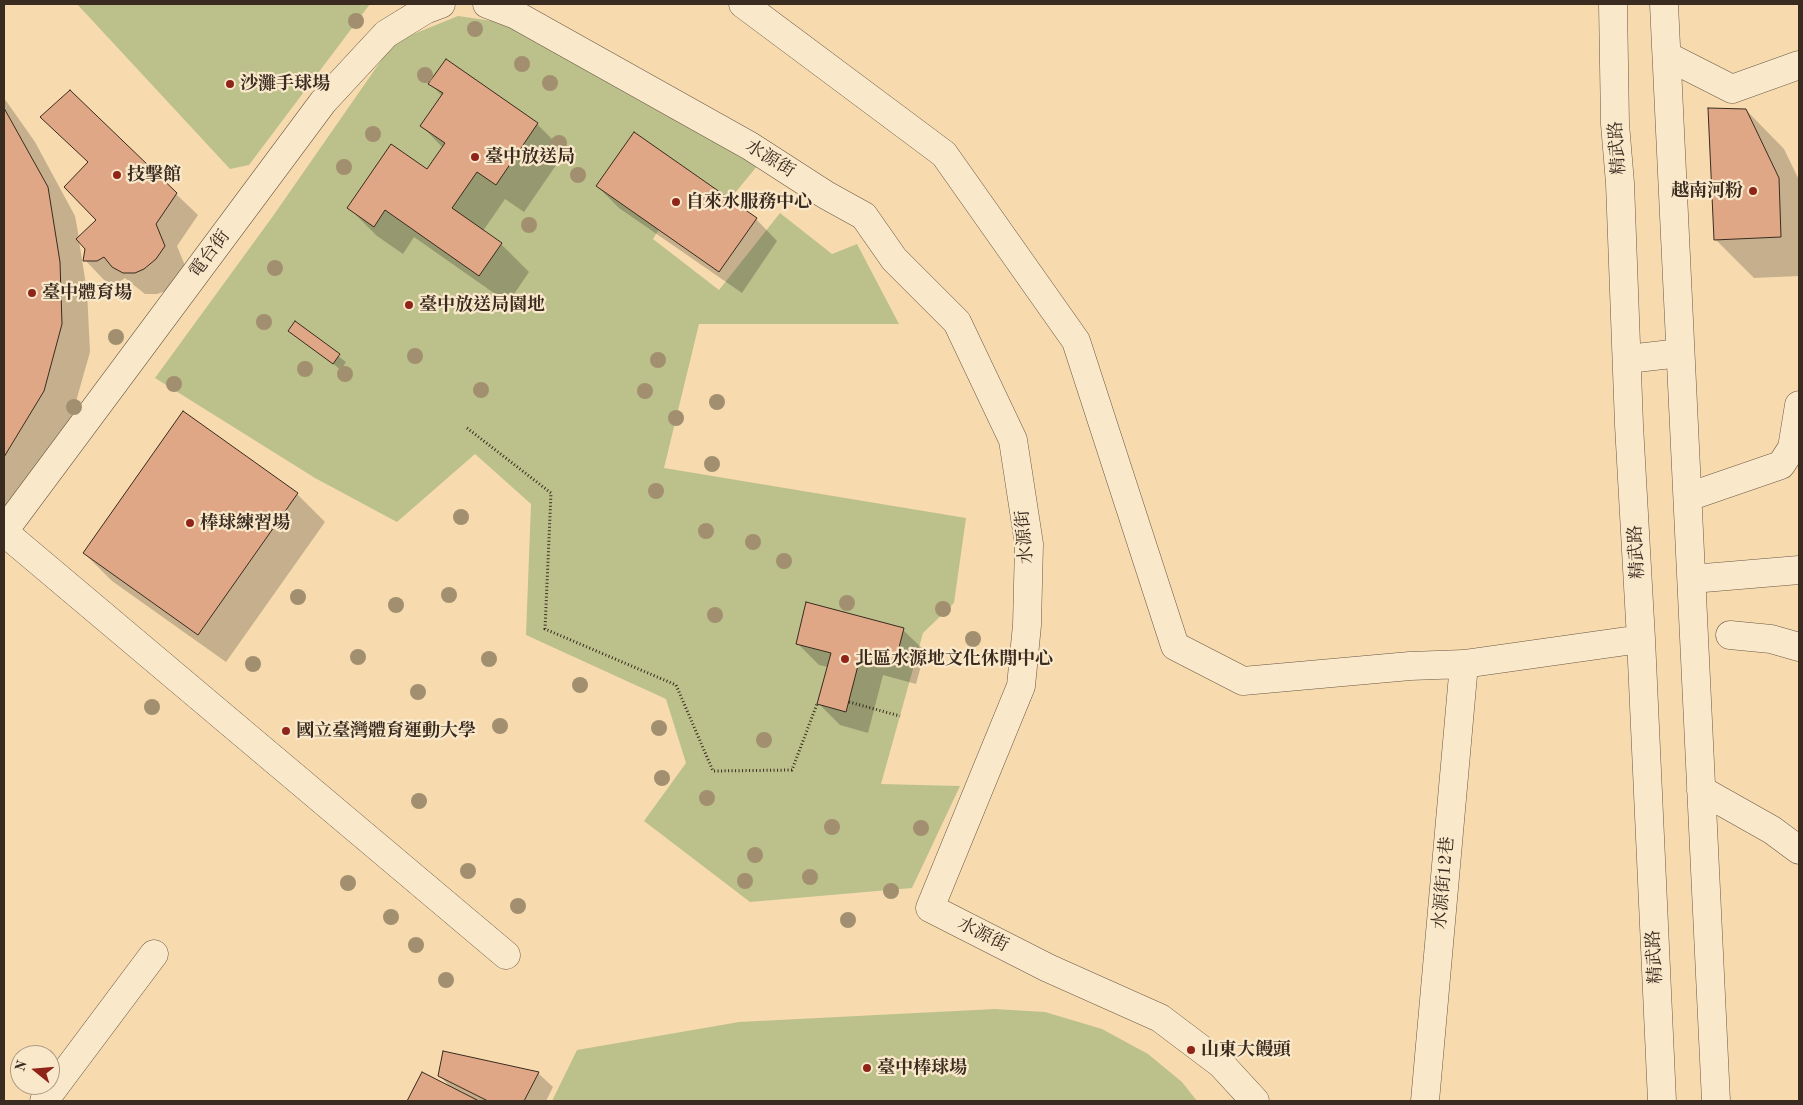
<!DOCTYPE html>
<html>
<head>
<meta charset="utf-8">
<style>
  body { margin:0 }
  #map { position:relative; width:1803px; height:1105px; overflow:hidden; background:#f7dbaf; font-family:"Old Standard TT",serif }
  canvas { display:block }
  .frame { position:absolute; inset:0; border:5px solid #392b1f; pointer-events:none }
  .north { position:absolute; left:10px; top:1045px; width:50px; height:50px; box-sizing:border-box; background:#fae8cb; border:1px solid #ad9c86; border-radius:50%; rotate:287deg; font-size:14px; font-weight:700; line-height:20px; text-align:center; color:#392b1f }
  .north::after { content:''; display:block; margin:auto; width:18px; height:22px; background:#8f2418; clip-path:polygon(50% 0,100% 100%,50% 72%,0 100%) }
</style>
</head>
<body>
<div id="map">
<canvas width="1803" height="1105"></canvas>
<div class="frame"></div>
<div class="north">N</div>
</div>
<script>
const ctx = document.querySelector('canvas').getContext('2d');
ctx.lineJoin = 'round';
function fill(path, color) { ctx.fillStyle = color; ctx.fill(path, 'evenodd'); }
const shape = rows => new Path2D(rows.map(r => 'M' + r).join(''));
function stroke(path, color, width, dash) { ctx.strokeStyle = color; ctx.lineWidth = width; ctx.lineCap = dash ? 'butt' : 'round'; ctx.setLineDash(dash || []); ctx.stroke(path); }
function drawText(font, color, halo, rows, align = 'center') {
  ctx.font = font + ' "Old Standard TT","Noto Serif TC",serif'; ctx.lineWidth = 4.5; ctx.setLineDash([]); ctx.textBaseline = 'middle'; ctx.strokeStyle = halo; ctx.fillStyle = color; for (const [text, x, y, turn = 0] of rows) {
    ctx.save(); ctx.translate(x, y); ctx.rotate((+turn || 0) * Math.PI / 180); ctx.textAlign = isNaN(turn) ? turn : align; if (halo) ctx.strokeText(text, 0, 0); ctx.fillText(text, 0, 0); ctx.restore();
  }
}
fill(shape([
  [77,4,370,4,249,165,230,169],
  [458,16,513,24,758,165,716,216,661,226,653,239,719,290,780,213,832,254,857,244,899,324,699,324,664,468,966,518,954,603,923,633,881,784,960,786,912,888,750,902,644,821,686,763,666,699,526,635,531,504,475,454,397,522,315,478,155,378,273,216,394,42],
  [995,1009,1045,1012,1102,1029,1148,1054,1182,1082,1197,1101,552,1101,577,1050,739,1022]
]), '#bcc08b');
fill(shape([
  [430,83,537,124,565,152,524,212,505,199,483,231,501,244,529,272,508,303,414,237,403,254,377,236,349,208,427,171,443,148,422,126,442,96],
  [4,98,35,142,75,216,79,238,176,194,198,215,177,246,186,268,166,291,157,294,145,294,125,278,119,282,106,282,85,260,86,248,79,241,87,291,90,352,71,419,4,522],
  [1746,110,1784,149,1799,180,1799,276,1754,278,1716,240],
  [597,186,756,219,777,241,742,293,619,208],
  [295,323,346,362,341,370,290,331],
  [297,494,325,522,226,662,112,581,84,553],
  [903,630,925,651,916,684,883,675,868,733,840,725,819,704,828,667,819,665,797,643],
  [538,1073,553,1087,546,1101,408,1101,422,1074,452,1089,440,1076]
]), '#0003');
const building = shape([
  [446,59,538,123,496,185,477,172,452,208,502,243,479,276,385,210,374,227,347,208,391,144,427,169,445,143,420,126,443,93,428,84,446,59],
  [70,90,177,193,156,224,165,246,156,259,144,269,135,273,123,273,112,267,104,257,97,261,83,261,85,249,76,239,96,220,64,187,88,162,40,117,70,90],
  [4,108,48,187,60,262,62,324,44,391,4,457,4,108],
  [1708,108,1746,109,1779,178,1781,237,1714,240,1708,108],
  [634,132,757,218,719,272,596,186,634,132],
  [295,321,340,354,333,364,288,331,295,321],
  [183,411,298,493,198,635,83,553,183,411],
  [806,602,904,628,895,663,861,654,846,712,817,704,831,653,796,644,806,602],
  [443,1051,539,1072,524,1101,488,1101,438,1076,443,1051],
  [422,1072,479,1101,407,1101,422,1072]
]);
fill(building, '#dfa785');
stroke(building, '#392b1f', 1);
const minor = shape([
  [487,4,516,15,750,146,826,195,864,216,894,259,957,322,1013,440,1029,544,1027,625,1021,686,930,908,1048,968,1160,1018,1221,1064,1255,1101],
  [743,4,944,154,1076,341,1175,646,1243,681,1410,666,1464,664,1641,639],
  [1613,4,1615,124,1620,183,1629,425,1641,639,1662,1101],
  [1664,4,1716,1101],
  [1667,56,1732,89,1799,65],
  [1628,359,1680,353],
  [1688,497,1781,465,1792,448,1799,405],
  [4,531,323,102,386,34,425,10,441,4],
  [4,532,506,955],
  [1692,579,1799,570],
  [1730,635,1771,639,1799,647],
  [1701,790,1772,830,1799,850],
  [44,1101,154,954],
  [1425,1101,1464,664]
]);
stroke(minor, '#685743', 29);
stroke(shape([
  [467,428,551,493,545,629,676,685,713,771,792,770,817,704],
  [849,702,900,716]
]), '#392b1f', 3, [1, 2.5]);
stroke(minor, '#fae8cb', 28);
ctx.fillStyle = '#a18f6f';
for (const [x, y] of [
  [356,21],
  [475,29],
  [522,64],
  [425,75],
  [550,83],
  [373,134],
  [559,143],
  [344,167],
  [578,175],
  [529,225],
  [275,268],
  [264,322],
  [116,337],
  [415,356],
  [658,360],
  [305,369],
  [345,374],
  [174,384],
  [481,390],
  [645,391],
  [717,402],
  [74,407],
  [676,418],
  [712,464],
  [656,491],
  [461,517],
  [706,531],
  [753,542],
  [784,561],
  [449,595],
  [298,597],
  [847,603],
  [396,605],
  [943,609],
  [715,615],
  [973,639],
  [358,657],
  [489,659],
  [253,664],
  [580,685],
  [418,692],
  [152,707],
  [500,726],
  [659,728],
  [342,729],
  [764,740],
  [662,778],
  [707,798],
  [419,801],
  [832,827],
  [921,828],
  [755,855],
  [468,871],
  [810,877],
  [745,881],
  [348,883],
  [891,891],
  [518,906],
  [391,917],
  [848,920],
  [416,945],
  [446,980]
]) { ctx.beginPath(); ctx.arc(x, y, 8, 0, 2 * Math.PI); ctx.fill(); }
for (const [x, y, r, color] of [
  [230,84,5,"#8f2418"],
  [475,157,5,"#8f2418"],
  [117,175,5,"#8f2418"],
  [1753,191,5,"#8f2418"],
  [676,202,5,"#8f2418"],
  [32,293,5,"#8f2418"],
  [409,305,5,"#8f2418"],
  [190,523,5,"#8f2418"],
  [845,659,5,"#8f2418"],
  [286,731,5,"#8f2418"],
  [1191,1050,5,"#8f2418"],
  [867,1068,5,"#8f2418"]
]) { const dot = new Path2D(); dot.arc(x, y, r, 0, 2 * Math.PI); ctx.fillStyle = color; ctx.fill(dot); stroke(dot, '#fae8cb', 2); }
drawText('bold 18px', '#392b1f', '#fae8cb', [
  ["沙灘手球場",240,84],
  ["臺中放送局",485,157],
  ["技擊館",127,175],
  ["越南河粉",1743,191,"right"],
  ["自來水服務中心",686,202],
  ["臺中體育場",42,293],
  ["臺中放送局園地",419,305],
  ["棒球練習場",200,523],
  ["北區水源地文化休閒中心",855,659],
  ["國立臺灣體育運動大學",296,731],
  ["山東大饅頭",1201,1050],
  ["臺中棒球場",877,1068]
], 'left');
drawText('18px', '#392b1f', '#fae8cb', [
  ["精武路",1618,148,-94],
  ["水源街",770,159,32],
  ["電台街",210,254,-53],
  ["水源街",1025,537,-95],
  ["精武路",1637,552,-93],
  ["水源街12巷",1444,883,-85],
  ["水源街",983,935,27],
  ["精武路",1655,957,-93]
]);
</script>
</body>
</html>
